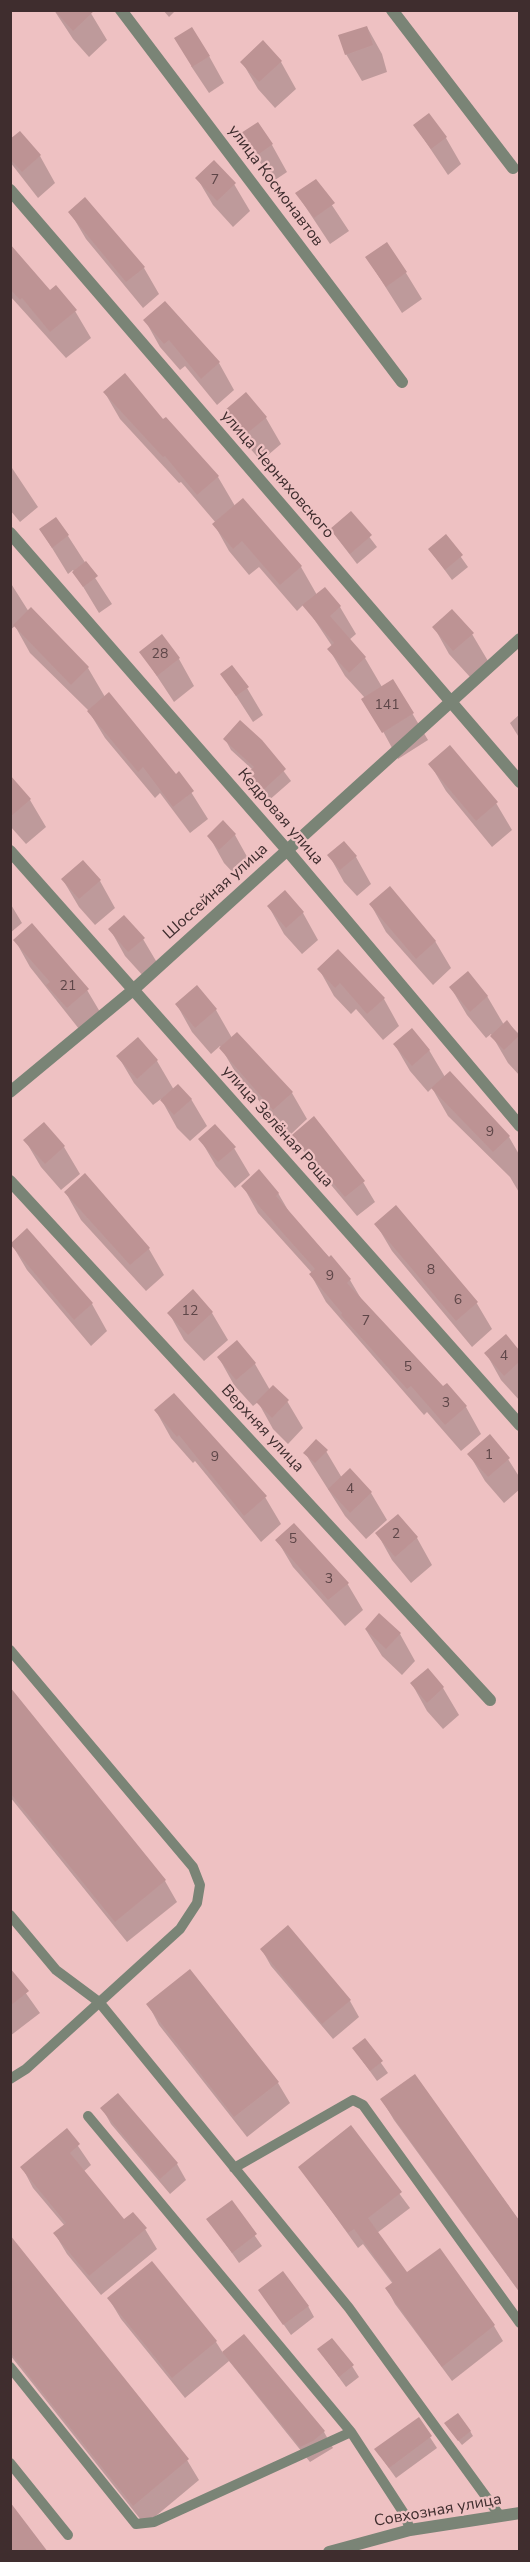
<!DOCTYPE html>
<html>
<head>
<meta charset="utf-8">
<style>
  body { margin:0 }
  #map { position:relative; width:530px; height:2562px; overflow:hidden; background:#eec1c2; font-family:"Nunito Sans",sans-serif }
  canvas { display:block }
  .frame { position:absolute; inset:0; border:12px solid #3f2d2e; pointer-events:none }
</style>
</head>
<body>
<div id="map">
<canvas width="530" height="2562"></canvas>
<div class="frame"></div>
</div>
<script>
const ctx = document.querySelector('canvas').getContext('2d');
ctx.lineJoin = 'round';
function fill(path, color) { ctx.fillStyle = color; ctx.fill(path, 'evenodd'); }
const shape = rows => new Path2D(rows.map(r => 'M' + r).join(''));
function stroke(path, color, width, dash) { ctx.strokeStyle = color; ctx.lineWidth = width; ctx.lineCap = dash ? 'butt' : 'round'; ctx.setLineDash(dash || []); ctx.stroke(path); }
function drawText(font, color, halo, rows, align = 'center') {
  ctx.font = font + ' "Nunito Sans",sans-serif'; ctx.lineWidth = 4.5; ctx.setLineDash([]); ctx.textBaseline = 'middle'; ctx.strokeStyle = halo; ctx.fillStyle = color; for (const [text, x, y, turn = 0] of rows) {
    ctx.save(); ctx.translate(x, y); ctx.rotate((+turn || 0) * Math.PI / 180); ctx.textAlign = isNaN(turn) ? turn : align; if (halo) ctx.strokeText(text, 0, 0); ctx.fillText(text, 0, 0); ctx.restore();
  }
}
fill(shape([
  [54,10,89,10,107,40,89,57,73,39],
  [163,10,176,10,169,17],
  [367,27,382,54,387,72,362,81,346,54],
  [209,56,224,83,209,93,191,66],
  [242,62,281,62,296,89,275,108,258,89],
  [415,126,446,138,461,164,448,175],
  [243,134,272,145,287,172,272,182],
  [10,141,40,156,55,183,38,198,10,162],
  [197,178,234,184,250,211,233,227,213,205],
  [316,181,349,231,330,244,297,194],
  [70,212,144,268,159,294,143,308,86,239],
  [10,249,49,292,75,311,91,338,66,358,10,296],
  [367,258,406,273,422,299,402,313],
  [145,320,219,363,234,390,217,405,185,366,180,370,160,347],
  [105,393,163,421,165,419,218,477,235,506,301,567,317,595,325,589,340,607,356,634,349,640,365,658,382,687,412,713,428,740,398,759,365,698,345,676,329,649,332,646,304,604,297,611,259,567,249,575,229,551,214,524,216,523,181,482,179,483,120,419],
  [226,411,266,418,281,444,261,461,241,438],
  [10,465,38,507,20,522,10,510],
  [351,513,377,547,357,564,331,530],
  [41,530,68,536,112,604,99,613,73,570,68,574],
  [446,536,468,567,452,580,430,550],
  [10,582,29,612,31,609,88,668,105,697,176,776,179,773,208,819,190,833,160,793,155,798,105,738,88,710,30,653,15,626,10,630],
  [434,627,472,634,488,661,470,677,449,654],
  [141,652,179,659,194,686,174,702],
  [222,674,247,688,263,715,253,722],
  [520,714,520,739,510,723],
  [225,739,261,741,291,781,267,802,247,776,253,770,231,750],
  [430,764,496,803,512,830,492,847,446,791],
  [11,778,30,800,46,827,26,844,10,826],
  [235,835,250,862,236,876,224,863,209,836],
  [329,855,356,857,371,884,357,896,344,882],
  [63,880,100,881,115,908,95,925,79,907],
  [10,903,22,923,10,933],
  [371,905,435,941,451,968,433,985,386,932],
  [269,907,303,913,318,940,302,954,284,934],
  [110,929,143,939,159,966,145,978,125,956],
  [15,940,87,990,103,1017,83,1034,30,967],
  [319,969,384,999,399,1026,383,1040,356,1009,351,1014,334,996],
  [451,988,487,996,504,1025,507,1022,520,1035,520,1076,508,1063,491,1034,486,1038,467,1015],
  [177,1005,216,1010,232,1038,292,1093,307,1119,289,1136,237,1075,220,1046,211,1054,192,1032],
  [138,1039,157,1061,174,1090,191,1099,207,1126,190,1141,177,1128,161,1099,153,1105,134,1083,118,1056],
  [395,1045,429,1050,445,1077,509,1137,520,1156,520,1194,510,1177,448,1116,432,1088,428,1092,410,1071],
  [44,1124,64,1147,80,1174,61,1190,41,1167,25,1140],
  [294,1135,363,1182,375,1202,357,1216,306,1155],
  [200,1139,234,1148,250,1175,235,1188,216,1166],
  [243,1186,278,1193,292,1217,350,1280,363,1302,443,1388,447,1385,466,1407,481,1434,461,1451,427,1412,424,1415,326,1302,311,1275,312,1273,258,1213],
  [66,1193,149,1249,164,1275,146,1291,81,1220],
  [376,1224,476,1302,492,1329,472,1347,392,1251],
  [11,1243,92,1304,107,1331,91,1346,27,1270],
  [169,1313,212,1313,228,1340,204,1361,184,1340],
  [505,1336,520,1352,520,1401,501,1380,486,1353],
  [219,1358,255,1364,270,1390,287,1401,303,1428,288,1444,273,1429,258,1402,253,1406,234,1385],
  [156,1411,265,1497,281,1524,261,1542,195,1461,193,1463,171,1438],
  [326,1451,342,1478,350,1470,371,1493,387,1520,366,1539,345,1516,305,1453],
  [469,1454,508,1459,520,1478,520,1489,504,1503,485,1481],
  [377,1533,417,1538,432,1565,411,1583,392,1560],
  [277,1540,347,1583,363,1610,345,1626,293,1567],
  [366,1630,400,1634,415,1661,402,1675,382,1656],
  [427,1670,443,1688,459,1715,443,1729,427,1711,412,1684],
  [16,1696,165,1881,177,1902,127,1942,10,1797,10,1700],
  [288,1927,350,2001,359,2017,333,2039,271,1966,262,1950],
  [10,1971,40,2013,10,2036],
  [148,2004,278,2083,290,2103,247,2137,159,2025],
  [365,2040,388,2073,377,2081,354,2049],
  [415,2076,520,2222,520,2293,394,2120,382,2100],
  [118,2095,177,2164,186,2180,170,2194,111,2124,102,2108],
  [350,2127,410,2208,377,2233,407,2274,494,2326,503,2341,452,2381,395,2304,387,2289,393,2284,363,2244,358,2248,300,2167],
  [67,2130,91,2165,83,2172,124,2222,145,2229,157,2249,101,2295,67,2254,55,2234,65,2226,33,2188,22,2167],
  [231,2202,262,2246,239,2263,208,2219],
  [10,2237,187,2460,199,2480,145,2525,10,2355],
  [260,2291,308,2306,314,2317,291,2335],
  [109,2299,216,2342,223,2353,244,2336,324,2432,333,2448,310,2462,229,2361,185,2398,121,2319],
  [319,2350,352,2366,359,2377,346,2387],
  [418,2419,437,2448,396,2478,383,2460],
  [449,2429,470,2431,473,2436,462,2445]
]), '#0003');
fill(shape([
  [54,10,95,10,73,31],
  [367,26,373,45,345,55,338,35],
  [192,27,210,56,192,67,174,38],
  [263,40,282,61,259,82,240,62],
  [429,113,447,137,431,149,413,125],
  [258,122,273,144,256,156,241,133],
  [20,131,41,155,22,172,10,159,10,139],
  [214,160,236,183,217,201,195,178],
  [316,179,335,203,314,218,295,193],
  [85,197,145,267,126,282,68,212],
  [387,242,407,272,386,287,365,257],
  [10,244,50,290,56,285,77,310,50,332,22,298,20,300,10,289],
  [165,301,220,362,201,379,169,340,164,344,143,320],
  [125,373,163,419,166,417,219,476,197,495,165,456,163,457,103,392],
  [246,392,267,417,245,435,224,411],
  [243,498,302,566,280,585,242,541,233,549,212,524],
  [351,511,372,535,350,554,330,529],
  [56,517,69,535,52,548,39,529],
  [446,534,463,555,445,570,428,549],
  [86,561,98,576,83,587,72,572],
  [325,587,341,606,330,616,366,657,349,673,327,649,334,643,302,605],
  [31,607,89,667,71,685,13,625],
  [452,609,474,633,453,651,432,627],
  [162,634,180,658,157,676,139,652],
  [232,665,249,687,236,696,220,674],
  [393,679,414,713,382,733,361,699],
  [109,692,176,774,179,771,194,791,173,807,143,767,138,772,87,711],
  [240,720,262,740,286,769,260,793,245,775,254,767,223,739],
  [450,745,498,802,476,821,428,764],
  [10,775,31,799,10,817],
  [223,820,236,834,219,850,207,836],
  [344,841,357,856,340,870,327,855],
  [83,860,101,880,79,899,61,879],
  [390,886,436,941,416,959,369,904],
  [285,890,304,912,286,928,267,906],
  [124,915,145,938,128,952,108,929],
  [32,923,89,989,67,1008,46,985,50,982,13,940],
  [338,949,385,998,367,1014,340,983,335,988,317,969],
  [468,971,488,996,470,1012,449,987],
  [197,985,217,1009,195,1028,175,1004],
  [507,1020,519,1036,504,1050,490,1036],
  [412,1028,430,1050,412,1066,393,1044],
  [237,1032,293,1092,273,1110,219,1048],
  [138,1037,158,1060,137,1079,116,1056],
  [450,1071,510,1136,493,1152,431,1088],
  [178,1084,192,1099,174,1115,160,1100],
  [314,1116,365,1181,345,1197,292,1135],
  [44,1122,65,1146,45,1164,23,1140],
  [215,1124,236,1147,218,1162,198,1139],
  [259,1169,279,1193,276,1196,329,1257,331,1255,351,1279,347,1283,443,1386,447,1383,467,1406,445,1425,411,1386,407,1389,341,1315,342,1313,309,1274,315,1269,241,1186],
  [85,1173,150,1248,130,1265,64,1192],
  [396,1205,478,1302,456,1321,374,1224],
  [27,1228,93,1303,74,1320,10,1244],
  [193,1289,213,1312,188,1335,167,1313],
  [506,1334,519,1350,519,1362,504,1376,484,1353],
  [237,1340,256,1363,236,1380,217,1357],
  [273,1385,289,1400,272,1418,256,1402],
  [174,1393,267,1496,244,1516,179,1435,177,1437,154,1410],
  [490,1434,510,1458,488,1477,467,1454],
  [316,1439,328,1450,315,1463,303,1453],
  [350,1468,372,1492,350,1513,328,1489],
  [398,1514,418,1537,395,1557,375,1533],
  [294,1523,349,1583,328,1600,275,1540],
  [379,1613,401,1633,386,1649,365,1629],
  [428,1668,444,1687,427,1703,410,1683],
  [10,1687,166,1880,115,1922,10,1793],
  [288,1925,351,2000,322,2024,260,1949],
  [10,1968,29,1991,10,2006],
  [190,1969,279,2082,234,2117,146,2004],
  [365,2038,383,2061,370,2071,352,2048],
  [415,2074,519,2220,519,2291,380,2099],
  [118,2093,178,2163,160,2179,100,2108],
  [351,2125,402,2192,368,2218,407,2272,440,2248,495,2325,442,2367,385,2288,393,2282,354,2229,348,2233,298,2167],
  [67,2128,80,2144,70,2153,124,2219,133,2212,147,2228,89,2276,53,2233,66,2223,20,2167],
  [232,2200,257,2234,232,2253,206,2219],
  [10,2235,189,2459,133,2506,10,2352],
  [152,2261,217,2341,172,2378,107,2298],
  [283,2271,309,2306,283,2325,258,2290],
  [244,2334,325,2431,313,2441,300,2447,222,2352],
  [332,2338,354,2365,339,2377,317,2349],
  [458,2413,471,2431,458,2441,444,2423],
  [419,2417,432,2436,389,2468,374,2449],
  [10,2502,48,2552,10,2552]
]), '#bd9394');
stroke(shape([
  [10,1650,193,1867,200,1885,197,1903,180,1929,26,2069,10,2079],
  [10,1915,56,1970,99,2002,349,2308,500,2516],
  [88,2116,351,2432,405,2515,410,2530],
  [234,2168,353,2100,363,2105,520,2323],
  [10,2367,136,2524,154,2522,351,2432],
  [10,2463,68,2535]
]), '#7a8476', 10);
stroke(shape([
  [121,10,402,382],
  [392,10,513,168],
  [10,190,520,782],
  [10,533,287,850,520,1126],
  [10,851,520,1425],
  [10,1092,133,990,520,639],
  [10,1181,490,1700],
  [329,2552,410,2530,520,2513]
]), '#7a8476', 12);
drawText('14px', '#5e4648', null, [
  ["7",215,181],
  ["28",160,655],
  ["141",387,706],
  ["21",68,987],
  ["9",490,1133],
  ["8",431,1271],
  ["9",330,1277],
  ["6",458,1301],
  ["12",190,1312],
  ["7",366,1322],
  ["4",504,1357],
  ["5",408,1368],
  ["3",446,1404],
  ["1",489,1456],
  ["9",215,1458],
  ["4",350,1490],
  ["2",396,1535],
  ["5",293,1540],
  ["3",329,1580]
]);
drawText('16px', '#3f2d2e', '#eec1c2', [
  ["улица Космонавтов",275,186,53],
  ["улица Черняховского",277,475,49],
  ["Кедровая улица",280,817,49],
  ["Шоссейная улица",216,892,-42],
  ["улица Зелёная Роща",277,1127,48],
  ["Верхняя улица",262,1429,47],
  ["Совхозная улица",438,2511,-10]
]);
</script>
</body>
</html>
